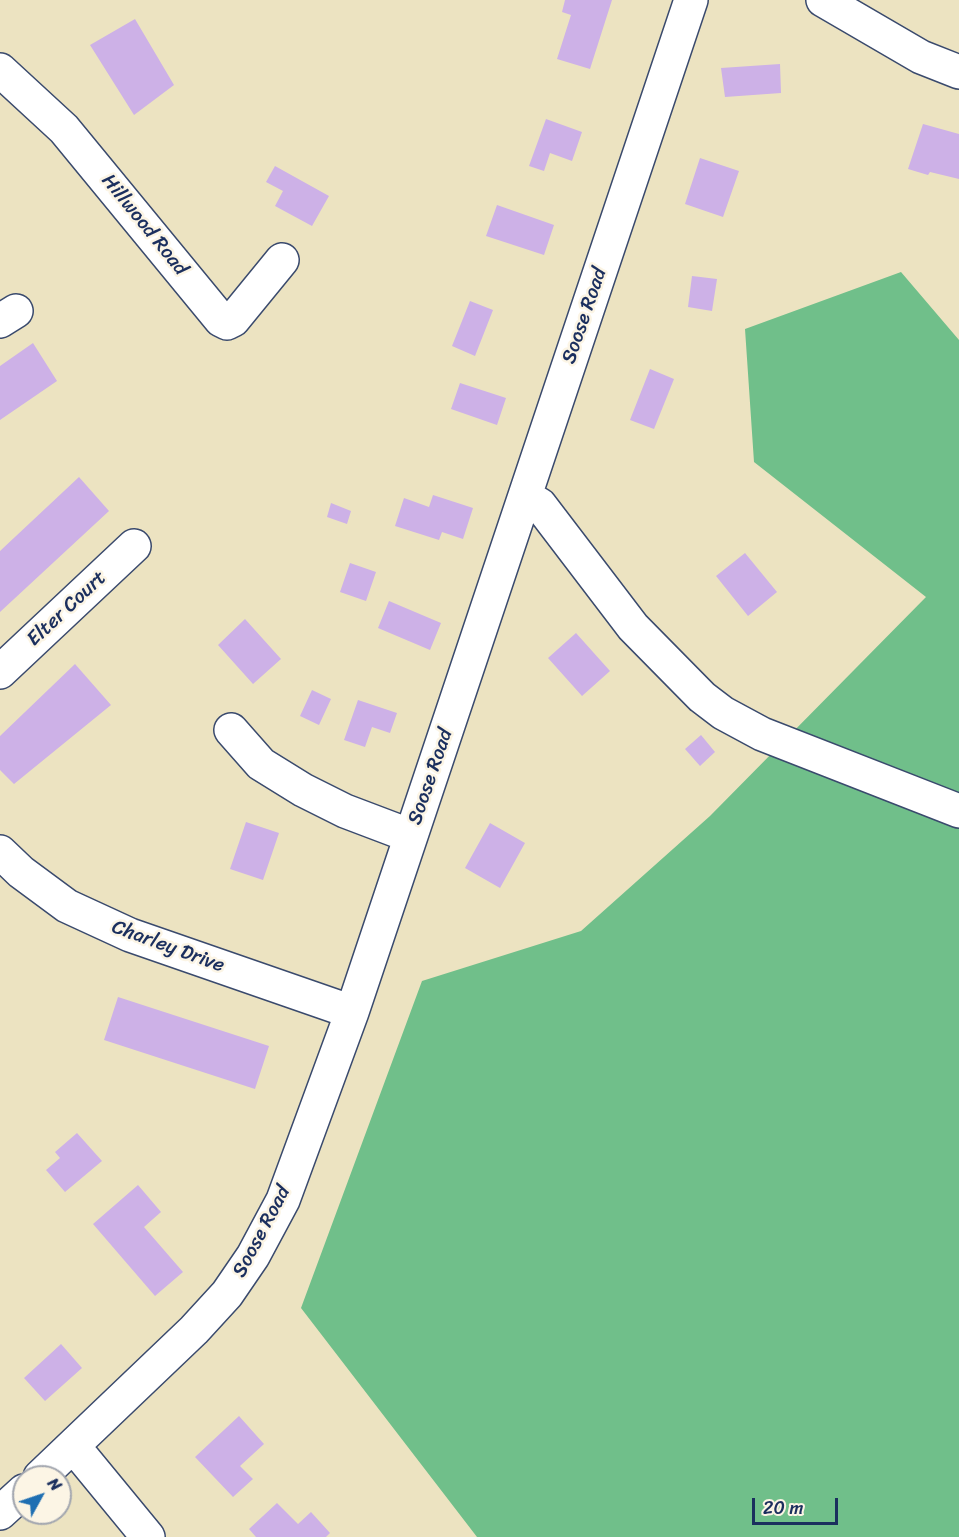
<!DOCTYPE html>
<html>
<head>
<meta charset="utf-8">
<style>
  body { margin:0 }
  #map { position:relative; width:959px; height:1537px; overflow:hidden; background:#ece3c1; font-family:Sriracha,sans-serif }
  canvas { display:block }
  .north { position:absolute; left:12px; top:1465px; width:60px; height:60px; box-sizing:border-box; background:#fcf5e5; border:2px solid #a2a6af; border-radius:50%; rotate:50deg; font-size:16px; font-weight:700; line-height:24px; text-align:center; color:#1b2f5e }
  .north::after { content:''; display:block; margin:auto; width:21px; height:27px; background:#1f6fb2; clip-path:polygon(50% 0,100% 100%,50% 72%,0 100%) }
  .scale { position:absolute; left:752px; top:1498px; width:86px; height:27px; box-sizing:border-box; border:3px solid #1b2f5e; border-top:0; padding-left:8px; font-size:18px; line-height:21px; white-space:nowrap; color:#1b2f5e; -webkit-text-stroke:4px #fcf5e5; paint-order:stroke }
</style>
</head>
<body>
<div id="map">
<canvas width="959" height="1537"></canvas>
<div class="north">N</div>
<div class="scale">20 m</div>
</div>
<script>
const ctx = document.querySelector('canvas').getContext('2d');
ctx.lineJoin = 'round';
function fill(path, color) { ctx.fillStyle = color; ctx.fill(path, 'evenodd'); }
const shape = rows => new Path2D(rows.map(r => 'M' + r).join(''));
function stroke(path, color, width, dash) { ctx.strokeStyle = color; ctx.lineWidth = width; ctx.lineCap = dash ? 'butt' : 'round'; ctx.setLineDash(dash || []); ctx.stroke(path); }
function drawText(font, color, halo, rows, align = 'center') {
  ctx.font = font + ' Sriracha,sans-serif'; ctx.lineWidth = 5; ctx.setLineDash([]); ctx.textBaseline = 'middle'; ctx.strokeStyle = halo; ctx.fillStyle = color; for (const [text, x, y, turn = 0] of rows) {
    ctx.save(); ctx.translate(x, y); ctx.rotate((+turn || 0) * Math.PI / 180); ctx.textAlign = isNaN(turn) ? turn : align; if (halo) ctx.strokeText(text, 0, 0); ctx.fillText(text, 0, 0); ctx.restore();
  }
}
fill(shape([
  [901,272,959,340,959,1537,477,1537,301,1308,422,981,581,931,710,816,926,597,754,462,745,329]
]), '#70bf8a');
fill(shape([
  [565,0,612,0,590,69,557,59,571,15,562,12],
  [135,19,174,85,134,115,90,45],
  [780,64,781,93,725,97,721,68],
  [546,119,582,132,572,161,550,153,544,171,529,166],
  [923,124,959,134,959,179,930,172,928,175,908,169],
  [700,158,739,171,723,217,685,204],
  [275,166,329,196,312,226,275,206,283,191,266,182],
  [497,205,554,225,544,255,486,236],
  [692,276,717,279,712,311,688,307],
  [470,301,493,310,475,356,452,346],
  [33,343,57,381,0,420,0,366],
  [650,369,674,379,654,429,630,420],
  [460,383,506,398,497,425,451,409],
  [79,477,109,511,0,612,0,551],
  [433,495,473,508,463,539,442,532,439,540,395,526,404,498,429,507],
  [331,503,351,511,347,524,327,517],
  [745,553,777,592,748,616,716,576],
  [350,563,376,572,366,601,340,592],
  [389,601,441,623,430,650,378,628],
  [245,619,281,659,253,684,218,645],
  [576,633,610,671,582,696,548,658],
  [75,664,111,705,14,784,0,770,0,736],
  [312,690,331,699,319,725,300,716],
  [358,700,397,713,390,733,372,727,365,747,344,740],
  [701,735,715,752,700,766,685,749],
  [246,822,279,833,263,880,230,869],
  [490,823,525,843,500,888,465,868],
  [118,997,269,1046,255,1089,104,1040],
  [77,1133,102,1161,65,1192,46,1170,60,1158,55,1152],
  [138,1185,161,1212,144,1227,183,1272,155,1296,93,1224],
  [61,1344,82,1368,45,1401,24,1378],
  [239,1416,264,1444,240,1466,253,1479,233,1497,195,1457],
  [277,1503,298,1524,311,1512,330,1533,326,1537,256,1537,249,1529]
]), '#cdb1e7');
const minor = shape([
  [823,0,921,57,959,72],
  [0,70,64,129,221,320,227,323,233,320,282,260],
  [0,321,16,311],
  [525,496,540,505,633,627,702,697,723,713,762,734,959,811],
  [0,672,134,546],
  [231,730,261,764,303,790,345,811,411,836],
  [0,852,21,872,67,906,130,935,352,1012],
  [74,1447,148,1537],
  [40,1477,194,1330,227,1294,253,1256,283,1200,352,1012,691,0],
  [0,1513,24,1491]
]);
stroke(minor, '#3a4a6d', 36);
stroke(minor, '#fff', 33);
drawText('20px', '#1b2f5e', '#fcf5e5', [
  ["Hillwood Road",144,225,51],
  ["Soose Road",585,316,-71],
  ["Elter Court",67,609,-43],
  ["Soose Road",431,777,-71],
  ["Charley Drive",168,947,20],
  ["Soose Road",262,1232,-62]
]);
</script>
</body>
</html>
